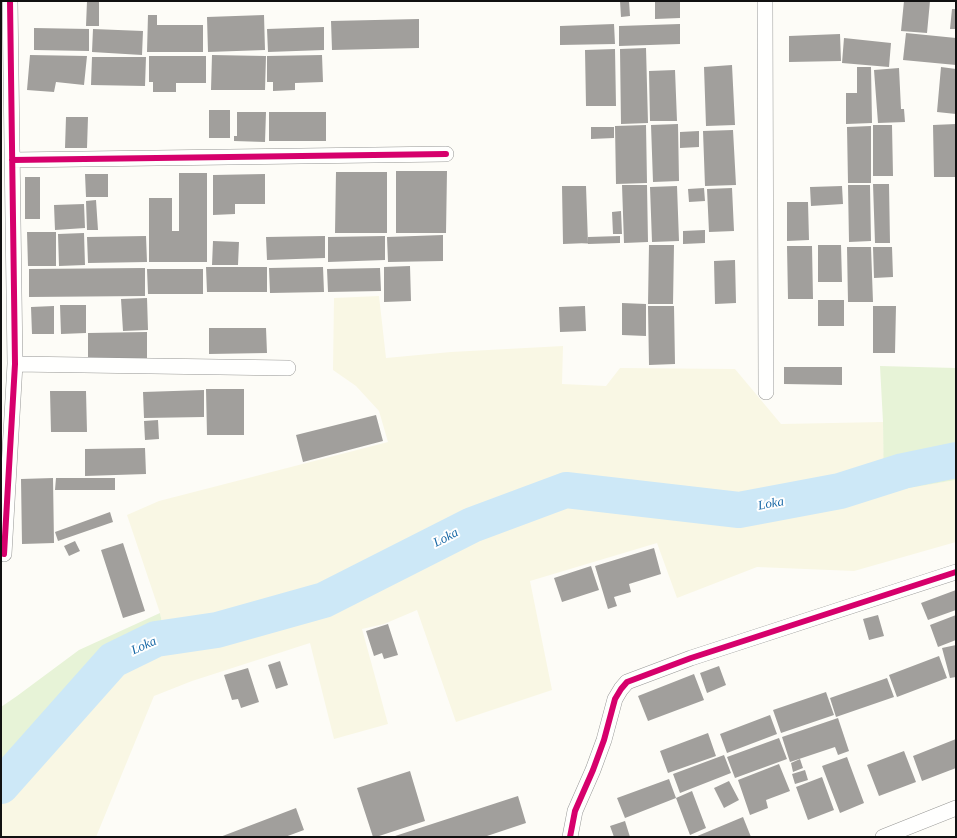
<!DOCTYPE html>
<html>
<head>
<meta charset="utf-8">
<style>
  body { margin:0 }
  #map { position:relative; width:957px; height:838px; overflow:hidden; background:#fdfcf7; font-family:"Times New Roman",serif }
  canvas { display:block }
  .frame { position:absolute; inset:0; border:2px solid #111; pointer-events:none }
</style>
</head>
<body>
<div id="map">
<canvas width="957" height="838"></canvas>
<div class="frame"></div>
</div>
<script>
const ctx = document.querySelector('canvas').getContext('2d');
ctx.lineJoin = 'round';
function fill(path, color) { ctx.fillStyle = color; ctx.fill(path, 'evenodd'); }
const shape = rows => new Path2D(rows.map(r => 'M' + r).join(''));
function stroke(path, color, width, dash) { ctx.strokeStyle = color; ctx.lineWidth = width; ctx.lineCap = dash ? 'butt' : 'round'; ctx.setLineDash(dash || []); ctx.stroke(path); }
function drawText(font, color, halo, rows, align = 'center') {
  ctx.font = font + ' "Times New Roman",serif'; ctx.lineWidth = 4; ctx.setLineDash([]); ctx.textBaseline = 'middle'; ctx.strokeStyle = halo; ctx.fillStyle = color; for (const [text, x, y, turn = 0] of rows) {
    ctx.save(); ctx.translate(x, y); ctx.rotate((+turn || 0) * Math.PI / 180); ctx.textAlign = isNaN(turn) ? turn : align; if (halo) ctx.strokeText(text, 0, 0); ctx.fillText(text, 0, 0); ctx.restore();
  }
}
fill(shape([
  [379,296,386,358,451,352,563,346,562,384,606,386,620,368,735,369,781,424,883,422,885,491,956,480,956,542,854,571,757,567,677,598,657,543,530,581,552,690,456,722,417,610,384,624,362,629,388,724,334,739,310,643,192,681,154,696,96,837,1,837,1,775,24,766,135,660,167,646,160,613,127,515,159,501,388,442,379,411,356,386,333,370,334,298]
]), '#f9f7e4');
fill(shape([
  [880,366,956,368,956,480,884,492,883,422],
  [160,613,167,646,135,660,24,766,1,775,1,707,17,696,79,650]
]), '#e7f3d7');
stroke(shape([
  [1,786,113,660,156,639,217,630,324,600,472,525,566,490,739,510,840,491,903,471,956,460]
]), '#cde8f7', 36);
fill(shape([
  [87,1,99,1,99,26,86,26],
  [620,1,629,1,630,16,621,17],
  [655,1,680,1,680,18,655,19],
  [904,1,930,1,927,33,901,31],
  [952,9,956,9,956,29,950,29],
  [148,15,157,15,157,25,203,25,203,52,147,52],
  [264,15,265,50,208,52,207,17],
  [419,19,419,48,332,50,331,21],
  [614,24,615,44,560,45,560,26],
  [680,24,680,44,619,46,619,26],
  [324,27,324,50,268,52,267,29],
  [34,28,89,29,89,51,34,50],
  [93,29,143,31,142,55,92,52],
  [906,33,956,38,956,65,903,60],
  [840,34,841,61,789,62,789,36],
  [844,38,891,43,889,67,842,63],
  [646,48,648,123,621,124,620,49],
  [615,49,616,106,586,106,585,50],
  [30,55,87,56,84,85,56,82,54,92,27,90],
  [212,55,266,56,265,90,211,90],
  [322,55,323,82,295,83,295,90,273,91,273,82,267,82,267,56],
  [149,56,206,56,206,83,176,83,176,92,153,92,153,82,149,82],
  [92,57,146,57,145,86,91,85],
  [732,65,735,125,706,126,704,67],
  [857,67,871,67,872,123,846,124,846,93,857,93],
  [941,67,956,69,956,114,937,112],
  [899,68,901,109,904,109,905,122,878,123,874,70],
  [675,70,677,121,650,121,649,71],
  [209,110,230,110,230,138,209,138],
  [237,112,266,112,265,142,234,141,234,136,237,136],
  [269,112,326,112,326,141,269,141],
  [66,117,88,117,87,148,65,148],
  [678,124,679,181,653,182,651,125],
  [956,124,956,177,934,177,933,125],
  [646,125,647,183,616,184,615,126],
  [873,125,892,125,893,176,873,176],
  [871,126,871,183,848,183,847,127],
  [591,127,614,127,614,138,591,139],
  [733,130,736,185,705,186,703,131],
  [699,131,699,147,680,148,680,132],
  [396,171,447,171,446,233,396,233],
  [336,172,387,172,387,233,335,233],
  [179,173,207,173,207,262,149,262,149,198,172,198,172,231,179,231],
  [85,174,108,174,108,197,86,197],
  [265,174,265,204,235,204,235,214,213,215,213,175],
  [25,177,40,177,40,219,25,219],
  [873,184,889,184,890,243,875,243],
  [622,185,647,185,648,242,624,243],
  [848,185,870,185,871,241,849,242],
  [562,186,586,186,588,243,563,244],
  [677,186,679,241,652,242,650,187],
  [842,186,843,204,811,206,810,187],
  [704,188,705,201,689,202,688,189],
  [732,188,734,231,709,232,707,189],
  [96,200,98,230,87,230,86,201],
  [787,202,808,202,809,240,787,241],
  [84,204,85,228,55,230,54,205],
  [621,211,622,234,613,234,612,212],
  [705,230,705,243,683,244,683,231],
  [27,232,56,232,56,266,28,266],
  [84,233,85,265,59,266,58,234],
  [443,235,443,261,388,262,387,237],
  [146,236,147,262,88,263,87,237],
  [325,236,325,258,267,260,266,237],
  [385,236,385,260,328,262,328,237],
  [620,236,620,243,588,244,588,237],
  [213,241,239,242,238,265,212,265],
  [649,245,674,245,673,304,648,304],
  [818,245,841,245,842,282,818,282],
  [787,246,812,246,813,299,788,299],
  [847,247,871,247,873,302,848,302],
  [873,247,892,247,893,277,874,278],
  [735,260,736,303,715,304,714,261],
  [410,266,411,301,384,302,384,267],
  [206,267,267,267,267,292,207,292],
  [323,267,324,292,270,293,269,268],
  [145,268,145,296,29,297,29,269],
  [380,268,381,291,328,292,327,269],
  [147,269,203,269,203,294,148,294],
  [147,298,148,330,123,331,121,299],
  [818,300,844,300,844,326,818,326],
  [622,303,646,304,646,336,622,335],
  [60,305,86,305,86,333,61,334],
  [54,306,54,334,32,334,31,307],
  [585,306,586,331,560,332,559,307],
  [648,306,674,306,675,364,649,365],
  [873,306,896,306,895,353,873,353],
  [209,328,266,328,267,353,209,354],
  [147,332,147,359,88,360,88,333],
  [784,367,842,367,842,385,784,384],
  [206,389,244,389,244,435,207,435],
  [204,390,204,417,144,418,143,392],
  [50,391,86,391,87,432,51,432],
  [376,415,383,441,303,462,296,435],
  [158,420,159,439,145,440,144,421],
  [145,448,146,474,85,476,85,449],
  [53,478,54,543,22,544,21,479],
  [56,478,115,478,115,490,55,490],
  [110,512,113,522,58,541,55,532],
  [75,541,80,551,69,556,64,546],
  [123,543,145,611,123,618,101,550],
  [654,548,661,574,629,584,631,592,614,597,617,606,608,609,595,566],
  [591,566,599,590,562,602,554,578],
  [956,590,956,610,928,620,921,603],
  [878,615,884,636,869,640,863,619],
  [956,615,956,640,938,647,930,625],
  [388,624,398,655,384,659,382,653,374,656,366,631],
  [956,645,956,677,950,678,942,648],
  [939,656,947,678,897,697,889,675],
  [280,661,288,685,276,689,268,665],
  [719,666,726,685,707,693,700,673],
  [248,668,259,702,241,708,238,699,232,700,224,675],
  [694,674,704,700,648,721,638,696],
  [887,678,894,697,836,717,830,698],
  [826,692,834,715,781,733,773,710],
  [770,715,777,734,727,753,720,734],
  [838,718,849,751,838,755,835,747,790,762,782,737],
  [708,733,716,756,668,773,660,751],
  [779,738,787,759,735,778,727,757],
  [956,739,956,768,922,781,913,756],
  [904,751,916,782,879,796,867,765],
  [724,755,731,773,680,793,673,774],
  [847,757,864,803,840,813,822,766],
  [800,759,803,768,793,772,791,763],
  [779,764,790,791,766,800,768,808,750,815,738,780],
  [805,770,808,780,795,784,792,774],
  [410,771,425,821,376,837,373,837,357,788],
  [822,777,834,810,808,820,796,787],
  [669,779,676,798,625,818,617,798],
  [729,781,739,800,724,808,714,788],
  [692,791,706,828,690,835,676,798],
  [518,796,526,823,484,837,392,837],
  [296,808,304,830,285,837,220,837],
  [743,817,751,837,695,837],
  [625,821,630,837,614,837,610,826]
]), '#a19f9c');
const street = shape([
  [765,1,766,392],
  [12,160,446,154],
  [15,364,288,368],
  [4,554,15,364,10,1],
  [570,837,575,811,593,770,604,740,615,699,621,689,627,682,691,658,956,572],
  [883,837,956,808]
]);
stroke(street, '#979795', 16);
stroke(street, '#fffffe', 15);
stroke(shape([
  [12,160,446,154],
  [4,554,15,364,10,1],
  [570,837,575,811,593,770,604,740,615,699,621,689,627,682,691,658,956,572]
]), '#d6006c', 6);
drawText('italic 13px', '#1768a6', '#fff', [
  ["Loka",771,504,-10],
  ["Loka",446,538,-27],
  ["Loka",144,646,-24]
]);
</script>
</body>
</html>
